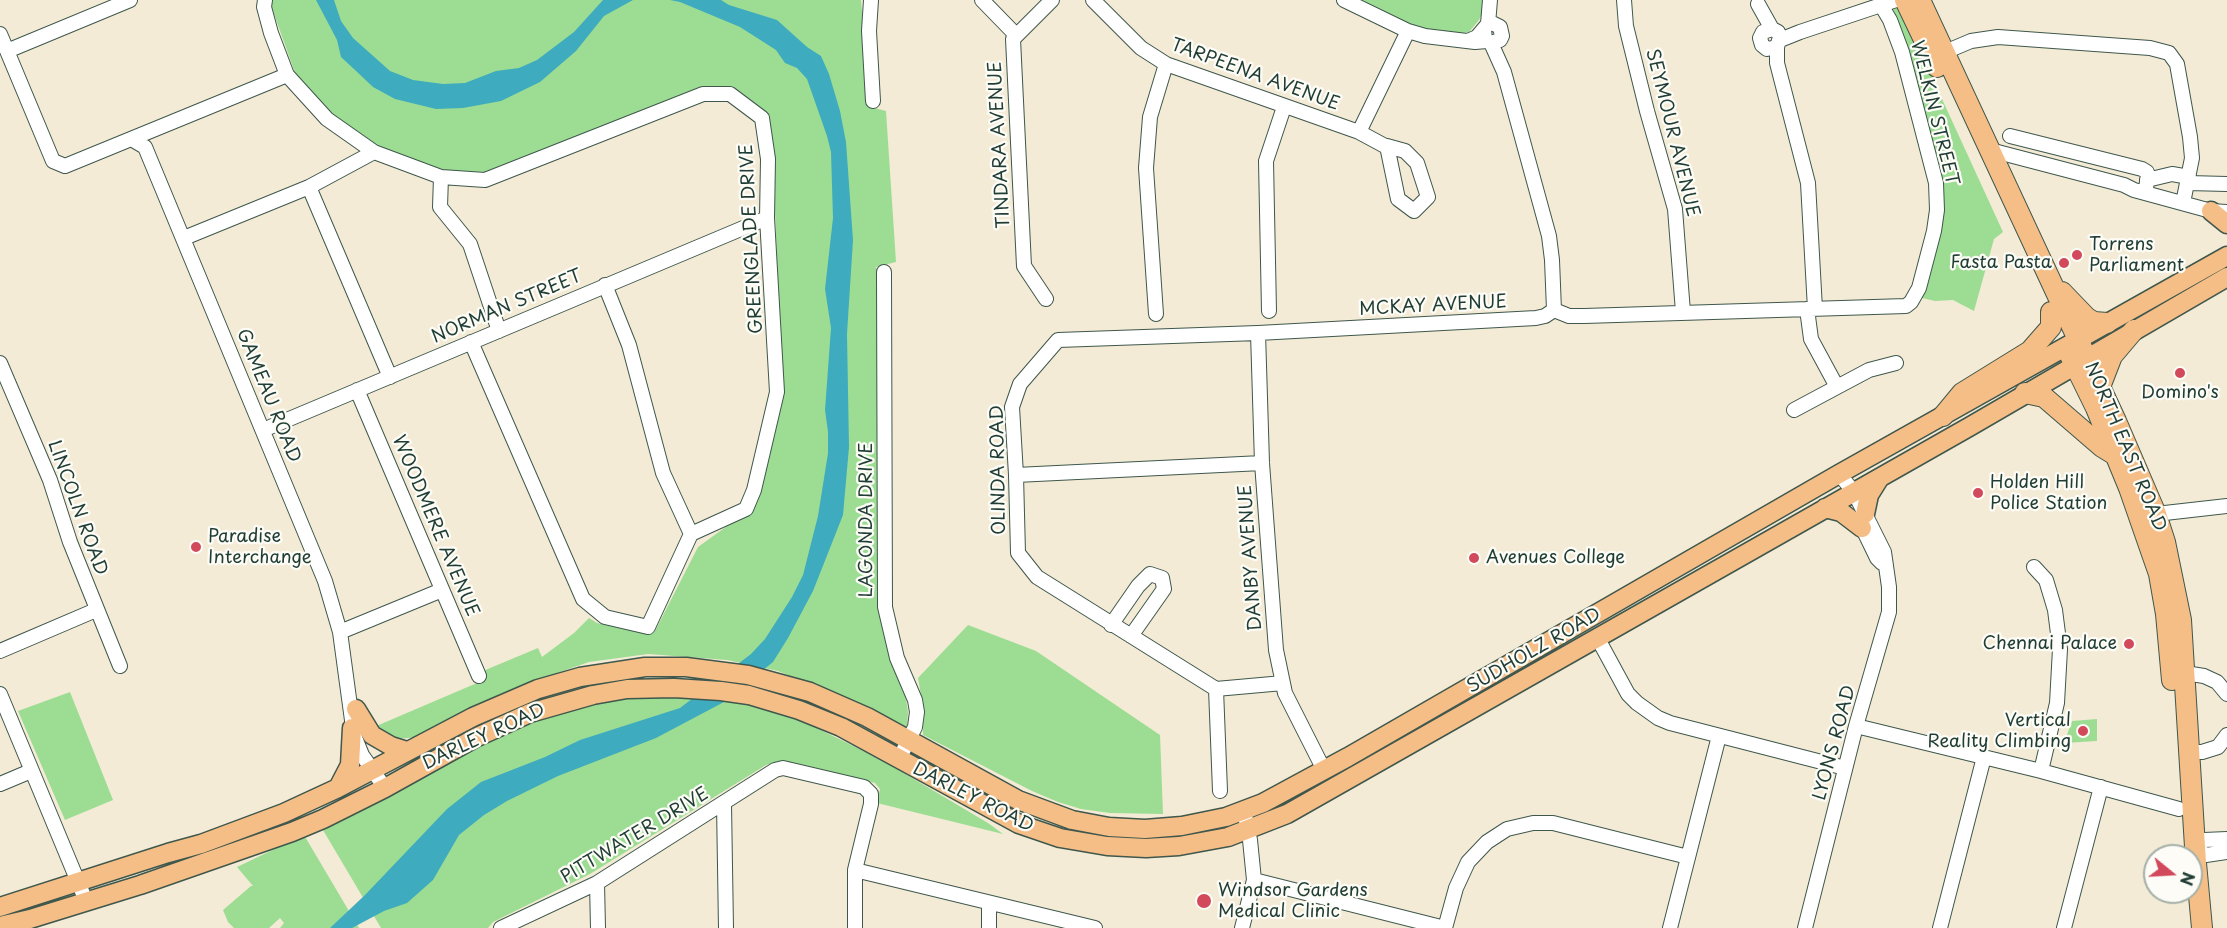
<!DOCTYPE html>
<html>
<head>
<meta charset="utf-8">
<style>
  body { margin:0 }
  #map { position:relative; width:2227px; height:928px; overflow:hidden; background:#f3ebd5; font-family:"Playpen Sans",sans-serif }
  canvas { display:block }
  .north { position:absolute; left:2143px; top:844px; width:60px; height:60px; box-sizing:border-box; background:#fdfcf7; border:2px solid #a4b0a9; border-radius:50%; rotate:108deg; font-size:16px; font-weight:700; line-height:24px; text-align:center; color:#1f3d34 }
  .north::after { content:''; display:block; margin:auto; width:21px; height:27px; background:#d1495b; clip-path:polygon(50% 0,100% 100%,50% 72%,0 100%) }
</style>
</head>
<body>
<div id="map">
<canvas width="2227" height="928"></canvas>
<div class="north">N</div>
</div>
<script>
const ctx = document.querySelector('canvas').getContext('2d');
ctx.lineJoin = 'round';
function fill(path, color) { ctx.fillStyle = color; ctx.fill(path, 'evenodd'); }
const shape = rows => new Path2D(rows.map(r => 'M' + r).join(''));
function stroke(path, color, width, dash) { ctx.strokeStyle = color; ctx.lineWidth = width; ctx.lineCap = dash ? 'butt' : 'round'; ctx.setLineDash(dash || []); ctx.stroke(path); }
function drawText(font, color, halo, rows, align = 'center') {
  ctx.font = font + ' "Playpen Sans",sans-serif'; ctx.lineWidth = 4.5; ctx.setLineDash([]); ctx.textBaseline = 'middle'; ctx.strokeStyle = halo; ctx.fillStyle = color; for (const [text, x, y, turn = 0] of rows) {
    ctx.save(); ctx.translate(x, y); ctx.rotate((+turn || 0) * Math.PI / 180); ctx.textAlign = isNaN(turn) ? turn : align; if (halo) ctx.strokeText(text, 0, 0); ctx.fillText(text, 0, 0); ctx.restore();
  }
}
fill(shape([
  [269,0,861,0,867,71,867,106,886,111,896,262,876,267,880,285,881,617,891,663,905,693,908,712,907,728,844,698,778,671,727,660,648,654,589,662,525,684,417,737,398,739,382,735,374,727,477,683,483,679,483,671,538,648,542,657,574,633,589,618,597,623,624,629,655,631,698,547,748,511,782,391,773,159,767,114,730,88,485,172,438,171,376,146,326,109,295,73],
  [1357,0,1485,0,1483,12,1479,20,1469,32,1452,35,1426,32],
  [1898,3,2003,232,1994,239,1974,311,1953,300,1935,301,1922,298,1935,248,1936,158,1910,52,1893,9],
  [968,625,1036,651,1160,735,1163,814,1110,813,1081,809,1058,802,1032,791,923,735,922,701,918,678],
  [70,692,113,800,65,820,18,711],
  [660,693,747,703,794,717,880,759,988,823,1003,834,877,803,880,789,875,783,800,764,779,761,766,765,590,874,493,922,488,928,381,928,320,825,475,746,542,715,606,698],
  [2097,719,2097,741,2064,743,2072,721],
  [304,835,359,928,280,928,284,923,280,918,269,928,234,928,228,922,223,910,251,886,253,886,237,867]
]), '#9cdd93');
fill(shape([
  [316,0,334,0,341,21,353,38,390,71,413,80,443,84,465,83,496,71,519,68,537,60,574,32,603,0,633,0,604,16,576,51,540,82,501,101,463,108,436,109,395,99,373,87,355,70,341,57,337,40],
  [670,0,721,0,729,5,777,20,807,47,821,56,829,74,840,111,846,142,853,240,847,334,849,447,843,515,813,591,788,638,773,662,724,702,656,738,558,776,507,801,484,815,459,835,433,880,407,903,384,911,352,928,330,928,365,895,447,809,481,782,545,757,580,740,680,708,751,654,765,639,792,597,803,575,818,516,828,453,828,432,825,410,831,328,825,289,833,218,831,152,827,136,807,79,797,68,785,63,776,50,740,27,680,2]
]), '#3fabbe');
const minor = shape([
  [265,0,264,7,271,33,287,75,327,119,374,152,441,177,485,180,703,94,730,94,762,118,768,159,767,218,777,392,754,490,746,509,691,534,648,627,605,617,583,599,471,342],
  [871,0,869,31,873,101],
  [982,0,1016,35],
  [1093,0,1141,48,1166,64,1359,132,1385,146,1387,146,1405,151,1417,163,1428,197,1414,211,1398,199,1387,146],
  [1344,0,1408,31,1425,36,1475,42,1487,41],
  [1624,0,1626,26,1647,111,1675,209,1683,312],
  [1758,4,1772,29,1778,32,1780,37,1777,47,1767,49,1762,45,1760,38,1763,32,1772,29],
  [1488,24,1490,0],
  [0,34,53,161,65,166,287,75],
  [1780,40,1800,32,1896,0],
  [1468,41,1477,37,1488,24,1492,23,1500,27,1502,36,1500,40,1491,43,1485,39,1484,30],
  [1491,43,1504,72,1549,236,1552,260,1554,310],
  [1777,47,1777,63,1808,183,1815,309],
  [7,51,130,0],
  [1945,52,1971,41,1998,37,2150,48,2169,53,2177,64,2190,137,2192,158,2183,203],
  [1359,132,1408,31],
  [2010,136,2142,169,2147,172,2148,177,2145,193],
  [133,140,145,147,325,581,340,632,354,735,362,755,385,788],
  [1990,150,2124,185,2134,190,2211,211,2227,212],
  [441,177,440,207,470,244,499,331],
  [2147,180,2172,174,2189,177],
  [2188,183,2227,184],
  [309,187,390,377],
  [184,238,309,187,374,152],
  [884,272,885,607,897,658,915,700,917,712,915,727,899,759],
  [605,285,629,345,663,473,691,534],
  [1046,299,1024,266,1013,39,1052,0],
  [1807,309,1811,339,1837,387,1869,370,1896,363],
  [1554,310,1569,316,1584,316,1906,306,1911,302,1919,288,1934,231,1937,210,1936,183,1902,52,1890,20,1881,5],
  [1269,311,1266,161,1284,107],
  [1156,314,1146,168,1150,117,1166,64],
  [1258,333,1262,463,1276,650,1285,693,1324,770],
  [0,363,50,480,70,542,120,666],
  [357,390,479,676],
  [1794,410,1837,387],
  [263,430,767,218],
  [1016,475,1262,463],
  [2156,514,2227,506],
  [1861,525,1877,558,1882,563],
  [2034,567,2046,580,2055,610,2060,649,2057,703,2041,771],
  [1111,625,1138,586,1150,574,1162,578,1164,589,1131,636],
  [340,632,442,590],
  [1597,637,1628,694,1637,703,1658,718,1670,723,1845,768],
  [0,651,96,610],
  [2185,673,2204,676,2217,682,2227,694],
  [1283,683,1216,689,1037,577,1018,553,1016,475,1012,407,1020,384,1058,340,1258,333,1536,318,1545,316,1554,310],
  [1216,689,1220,791],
  [0,694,86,901],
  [1856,726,2041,771,2179,809],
  [2189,752,2202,752,2218,747,2227,735],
  [0,784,31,771],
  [724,804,726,928],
  [2227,839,2204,840,2195,848,2206,855,2227,852],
  [855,870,1095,928],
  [1254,880,1445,928],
  [597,883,598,928],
  [989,903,989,928],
  [501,928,597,883,775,770,783,768,864,787,871,794,871,804,855,870,855,928],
  [1242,928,1254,880,1250,840,1244,811],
  [1445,928,1456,888,1468,862,1487,842,1507,829,1533,823,1553,823,1688,857],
  [1670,928,1719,736],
  [1805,928,1856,726,1889,612,1889,587,1884,552,1854,492,1839,474],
  [1940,928,1984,757],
  [2064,928,2101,787]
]);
const major = shape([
  [2211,211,2227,224],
  [1825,508,1841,512,1862,528],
  [1865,514,1869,495,1879,479],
  [356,709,372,735,391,746,407,751],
  [338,788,350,765,352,728],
  [0,907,168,853,201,844,284,813,338,788,473,717,538,689,580,677,645,667,686,667,748,675,810,692,867,717,1018,800,1072,820,1109,827,1145,829,1182,826,1226,817,1263,803,1348,757,1839,474,2227,256],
  [0,926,30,919,140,885,292,832,323,819,385,788,475,738,530,713,593,695,627,689,674,688,721,691,749,695,799,710,841,727,1019,824,1060,838,1107,846,1146,848,1179,846,1228,837,1287,814,1969,427,2227,277]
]);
const highway = shape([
  [1905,0,1937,67],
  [1920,0,2116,421,2156,514,2165,542,2181,620,2196,863,2202,928],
  [2062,292,2087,318,2094,322,2107,323],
  [2069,353,2096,408,2129,488,2159,574,2166,614,2172,680],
  [2100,387,2112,356,2134,330],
  [2025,393,2044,397,2102,447,2115,455],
  [1943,416,1962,393,2030,351,2051,327,2051,312]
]);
stroke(minor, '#3f574c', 16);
stroke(major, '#3f574c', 21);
stroke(highway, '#3f574c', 22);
stroke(minor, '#fff', 14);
stroke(major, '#f6be87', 18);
stroke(highway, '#f6be87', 20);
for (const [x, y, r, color] of [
  [2077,255,6,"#d1495b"],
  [2064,263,6,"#d1495b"],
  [2180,373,6,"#d1495b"],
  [1978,493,6,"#d1495b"],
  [196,547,6,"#d1495b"],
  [1474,558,6,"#d1495b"],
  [2129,644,6,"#d1495b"],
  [2083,731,6,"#d1495b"],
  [1204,901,8,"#d1495b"]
]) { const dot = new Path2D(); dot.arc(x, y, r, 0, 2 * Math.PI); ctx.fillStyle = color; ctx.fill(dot); stroke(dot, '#fdfcf7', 2); }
drawText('18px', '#1f3d34', '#fdfcf7', [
  ["TARPEENA AVENUE",1255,75,20],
  ["WELKIN STREET",1934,113,76],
  ["SEYMOUR AVENUE",1672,133,76],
  ["TINDARA AVENUE",1000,145,-93],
  ["GREENGLADE DRIVE",752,239,-93],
  ["MCKAY AVENUE",1433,306,-3],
  ["NORMAN STREET",507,307,-23],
  ["GAMEAU ROAD",268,396,68],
  ["NORTH EAST ROAD",2125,447,67],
  ["OLINDA ROAD",999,470,-91],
  ["LINCOLN ROAD",77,508,70],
  ["LAGONDA DRIVE",867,520,-90],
  ["WOODMERE AVENUE",435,526,67],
  ["DANBY AVENUE",1251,558,-94],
  ["SUDHOLZ ROAD",1534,651,-30],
  ["DARLEY ROAD",484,737,-25],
  ["LYONS ROAD",1835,743,-75],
  ["DARLEY ROAD",973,798,27],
  ["PITTWATER DRIVE",635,836,-31]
]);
drawText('18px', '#1f3d34', '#fdfcf7', [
  ["Torrens",2089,245],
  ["Parliament",2089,266],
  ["Fasta Pasta",2052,263,"right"],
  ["Domino's",2180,393,"center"],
  ["Holden Hill",1990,483],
  ["Police Station",1990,504],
  ["Paradise",208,537],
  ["Interchange",208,558],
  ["Avenues College",1486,558],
  ["Chennai Palace",2117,644,"right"],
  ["Vertical",2071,721,"right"],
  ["Reality Climbing",2071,742,"right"],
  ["Windsor Gardens",1218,891],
  ["Medical Clinic",1218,912]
], 'left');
</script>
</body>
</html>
